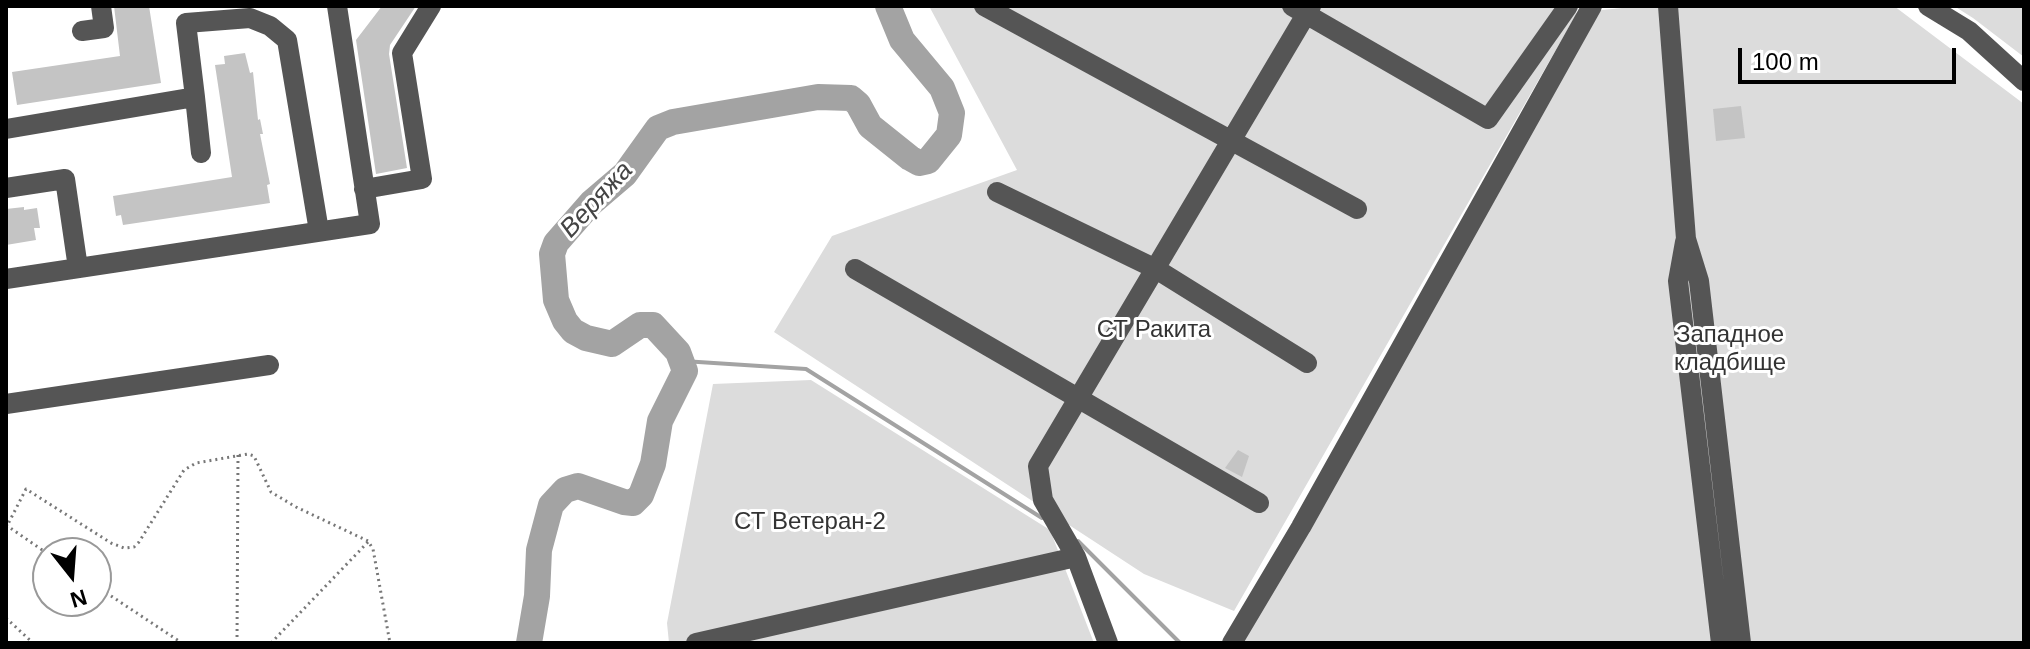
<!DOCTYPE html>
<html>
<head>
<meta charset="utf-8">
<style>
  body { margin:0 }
  #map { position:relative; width:2030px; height:649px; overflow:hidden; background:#fff; font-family:Helvetica,sans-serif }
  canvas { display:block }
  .frame { position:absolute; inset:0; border:8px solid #000; pointer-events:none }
  .north { position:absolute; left:32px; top:537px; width:80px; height:80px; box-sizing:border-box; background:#fff; border:2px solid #999; border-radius:50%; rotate:163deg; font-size:22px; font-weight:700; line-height:32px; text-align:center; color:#000 }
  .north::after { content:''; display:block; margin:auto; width:28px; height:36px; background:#000; clip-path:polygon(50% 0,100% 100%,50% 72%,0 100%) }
  .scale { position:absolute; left:1738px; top:48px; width:218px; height:36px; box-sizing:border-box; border:4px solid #000; border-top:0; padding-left:10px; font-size:24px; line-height:28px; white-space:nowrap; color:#000; -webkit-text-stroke:6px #fff; paint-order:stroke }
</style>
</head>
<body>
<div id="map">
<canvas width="2030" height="649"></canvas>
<div class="frame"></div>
<div class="north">N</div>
<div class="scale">100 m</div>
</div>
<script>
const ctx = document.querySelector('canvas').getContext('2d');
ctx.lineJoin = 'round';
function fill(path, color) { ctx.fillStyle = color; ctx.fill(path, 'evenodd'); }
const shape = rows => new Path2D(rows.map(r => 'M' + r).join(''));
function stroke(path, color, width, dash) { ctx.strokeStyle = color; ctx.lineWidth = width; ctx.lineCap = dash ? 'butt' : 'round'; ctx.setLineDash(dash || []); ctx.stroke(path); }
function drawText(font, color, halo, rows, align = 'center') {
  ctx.font = font + ' Helvetica,sans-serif'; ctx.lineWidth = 6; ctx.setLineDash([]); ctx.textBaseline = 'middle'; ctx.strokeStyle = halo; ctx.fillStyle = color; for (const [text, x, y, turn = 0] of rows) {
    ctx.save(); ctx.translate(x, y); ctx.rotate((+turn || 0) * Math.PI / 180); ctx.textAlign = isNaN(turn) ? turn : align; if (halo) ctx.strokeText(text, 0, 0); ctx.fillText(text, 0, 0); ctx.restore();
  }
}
fill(shape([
  [929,6,1566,6,1577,13,1234,611,1144,574,774,332,832,236,1017,170],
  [1642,6,1894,6,2024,104,2024,643,1224,643,1582,12],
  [1954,6,2024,6,2024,57,1973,18],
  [811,380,1050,530,1094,643,669,643,667,623,713,384]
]), '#dcdcdc');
stroke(shape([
  [683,361,806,369,1042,518],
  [1078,541,1180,643]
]), '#a3a3a3', 4);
stroke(shape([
  [529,643,537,596,539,550,551,505,565,490,578,486,624,502,633,503,641,495,653,464,660,421,685,371,678,352,653,325,640,325,612,344,586,338,573,331,565,321,556,300,552,254,556,243,591,203,625,174,658,128,673,122,818,97,851,98,858,104,870,126,910,158,919,163,928,161,949,135,952,113,942,88,902,40,888,6]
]), '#a3a3a3', 26);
fill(shape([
  [114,6,149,6,161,83,17,105,12,72,120,56],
  [382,6,416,6,390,45,389,54,407,168,376,174,356,40],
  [245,53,250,73,253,72,258,120,260,119,263,134,260,134,270,184,267,185,270,203,123,225,121,215,116,216,113,196,232,177,215,65,225,64,224,56],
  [1741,106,1745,138,1716,141,1713,109],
  [24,207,24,210,37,208,40,228,34,228,36,240,6,245,6,209],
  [1238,450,1249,456,1242,477,1225,468]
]), '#c4c4c4');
stroke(shape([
  [6,525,48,554],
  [6,528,26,489,111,543,124,548,134,547,139,542,184,470,196,463,248,454,254,456,271,492,296,507,368,541,373,549,390,643],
  [96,586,182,643],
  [6,618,33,643],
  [237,643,238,455],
  [271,643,368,542]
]), '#777', 3, [2, 4]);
stroke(shape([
  [984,6,1357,209],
  [1292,6,1488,119,1568,6],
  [1668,6,1686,239,1699,281,1741,643],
  [1928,6,1969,31,2024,81],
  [82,31,104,28,101,6],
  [195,97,201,153],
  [6,129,195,97,186,23,250,18,270,26,287,40,319,231],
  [6,188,65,179,78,268],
  [364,189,422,179,402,53,431,6],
  [997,192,1156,269,1307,363],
  [1685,242,1678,281,1721,643],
  [855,269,1259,503],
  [6,279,370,224,337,6],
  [6,404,269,365],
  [696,643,1076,557],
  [1108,643,1076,557,1043,500,1038,466,1311,6],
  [1232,643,1301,527,1592,6]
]), '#555', 20);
drawText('24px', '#333', '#fff', [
  ["СТ Ракита",1154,330],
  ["Западное",1730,335],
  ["кладбище",1730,363],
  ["СТ Ветеран-2",810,522]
]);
drawText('italic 26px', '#444', '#fff', [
  ["Веряжа",597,200,-47]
]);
</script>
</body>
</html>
